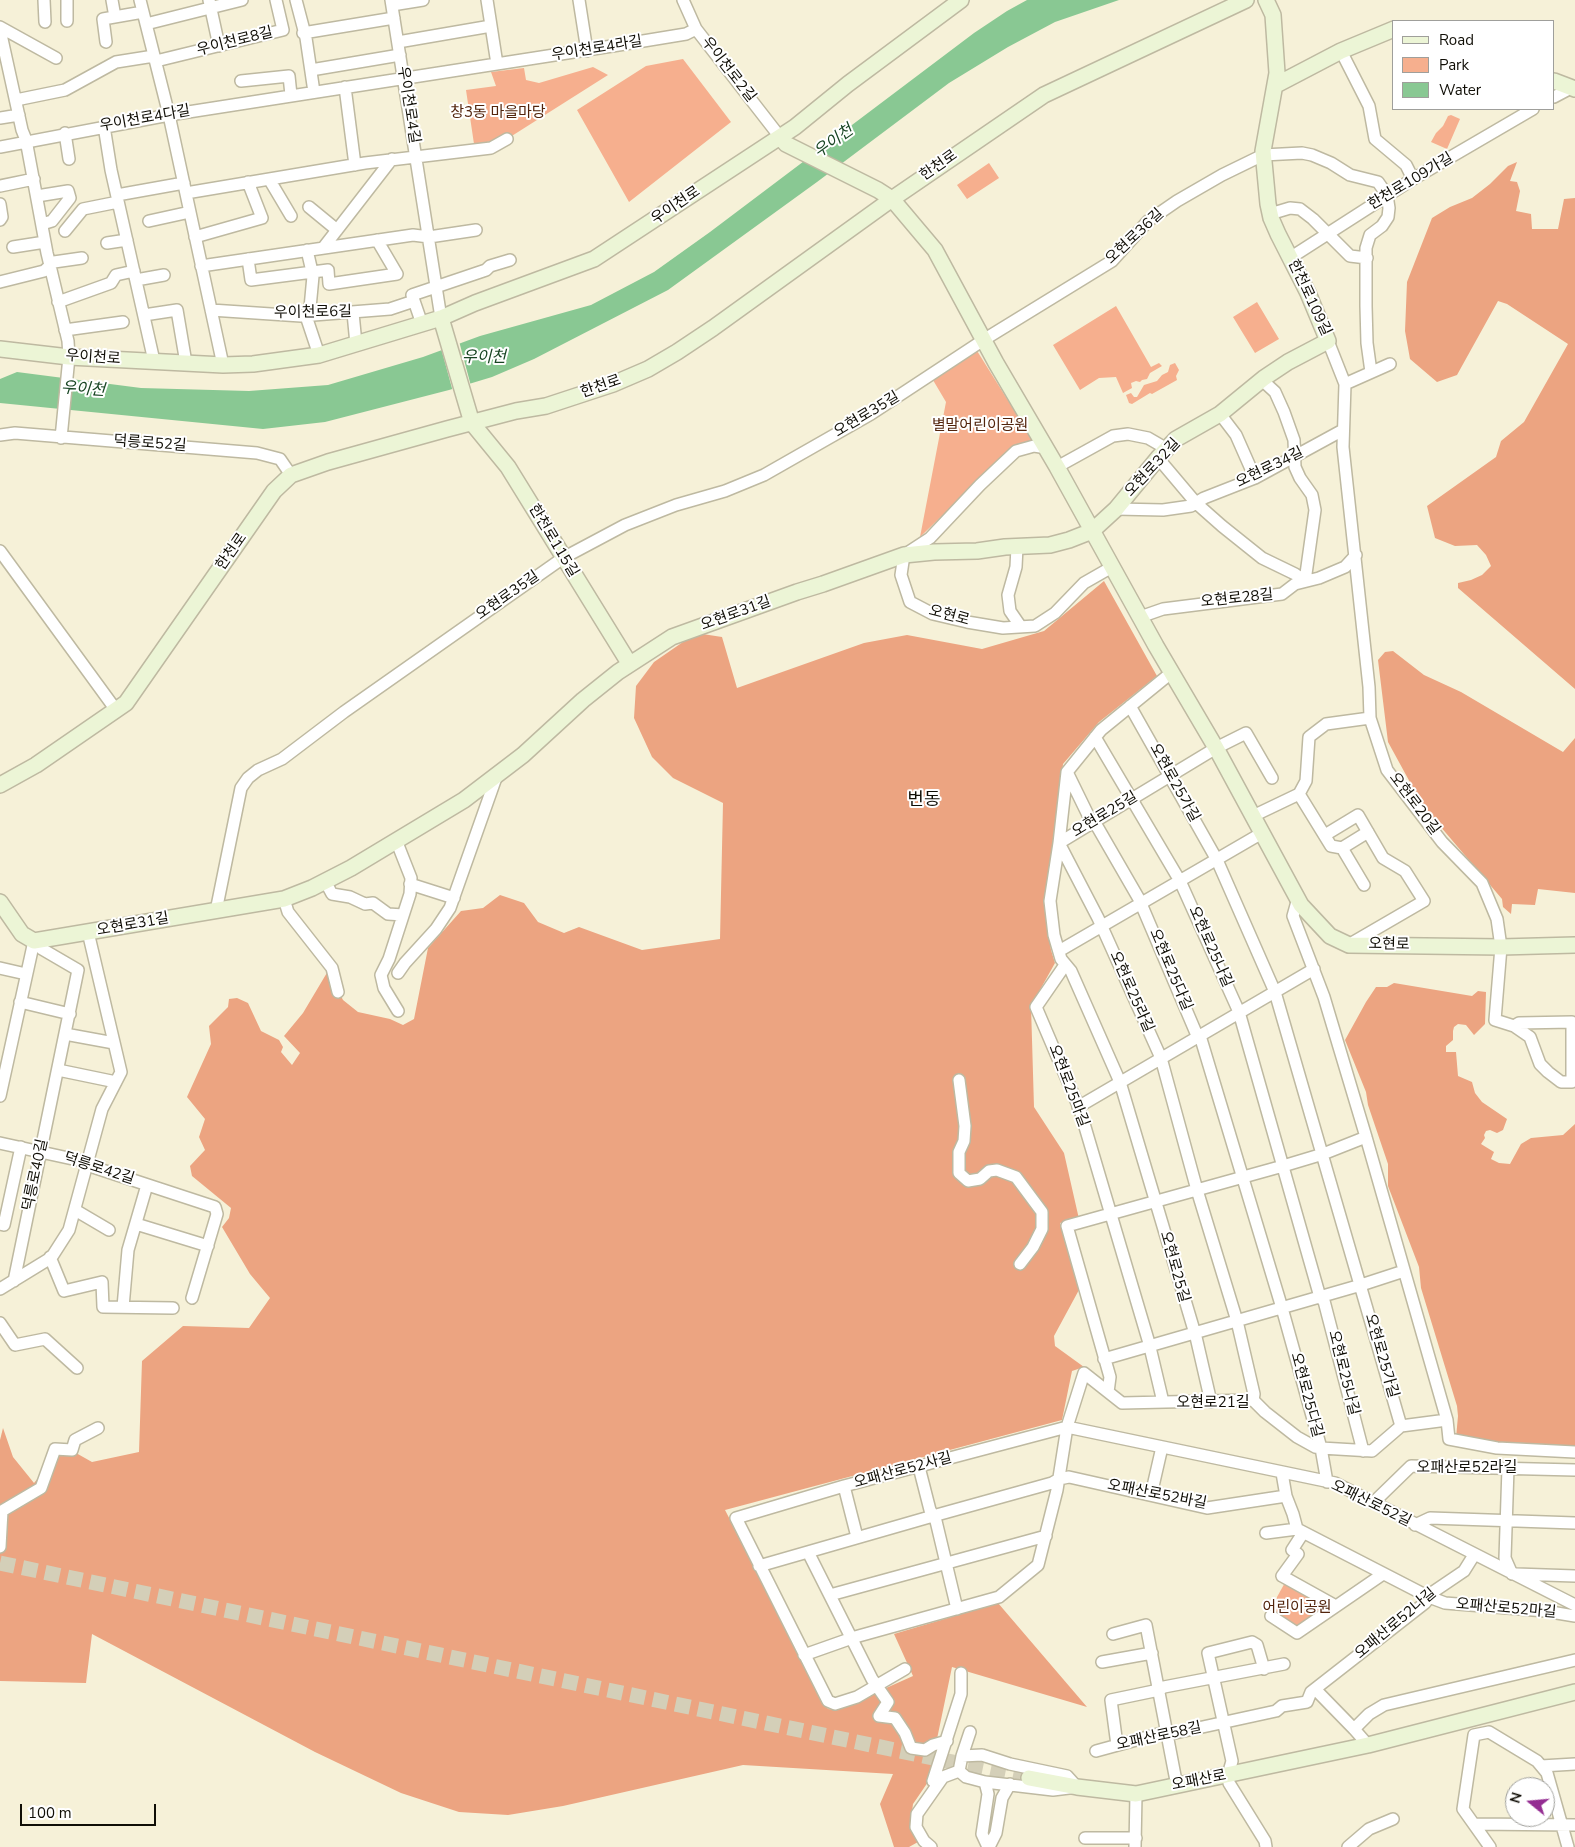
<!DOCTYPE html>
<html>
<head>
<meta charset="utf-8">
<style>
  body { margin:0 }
  #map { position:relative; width:1575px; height:1847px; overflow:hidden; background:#f6f1d8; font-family:"Nunito Sans",sans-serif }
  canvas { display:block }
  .legend { position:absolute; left:1392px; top:20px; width:162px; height:90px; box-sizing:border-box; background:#fff; border:1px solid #9f9f9b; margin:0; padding:6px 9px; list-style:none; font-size:15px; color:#100e06 }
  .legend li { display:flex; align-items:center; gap:10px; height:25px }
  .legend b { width:25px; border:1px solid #9f9f9b }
  .north { position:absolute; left:1505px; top:1777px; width:50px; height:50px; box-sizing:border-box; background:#fff; border:1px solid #9f9f9b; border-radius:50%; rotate:287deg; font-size:14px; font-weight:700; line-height:20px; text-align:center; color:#100e06 }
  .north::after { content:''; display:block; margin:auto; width:18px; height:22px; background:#942d92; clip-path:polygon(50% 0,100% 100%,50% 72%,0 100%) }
  .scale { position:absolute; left:20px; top:1804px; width:136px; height:22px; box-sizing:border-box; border:2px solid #100e06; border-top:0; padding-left:6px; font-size:15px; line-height:18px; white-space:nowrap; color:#100e06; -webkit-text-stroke:4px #fff; paint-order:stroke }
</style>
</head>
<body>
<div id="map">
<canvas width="1575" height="1847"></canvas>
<ul class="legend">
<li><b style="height:6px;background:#ecf5d6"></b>Road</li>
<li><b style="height:14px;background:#f6af8e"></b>Park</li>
<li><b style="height:14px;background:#89c893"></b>Water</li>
</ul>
<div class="north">N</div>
<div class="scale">100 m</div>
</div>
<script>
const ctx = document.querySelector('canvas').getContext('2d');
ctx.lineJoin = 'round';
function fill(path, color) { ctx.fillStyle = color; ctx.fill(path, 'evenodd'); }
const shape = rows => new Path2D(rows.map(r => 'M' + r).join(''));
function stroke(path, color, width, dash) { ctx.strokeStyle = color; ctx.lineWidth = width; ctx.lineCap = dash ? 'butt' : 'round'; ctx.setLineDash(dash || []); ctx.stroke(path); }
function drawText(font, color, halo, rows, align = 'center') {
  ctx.font = font + ' "Nunito Sans","Noto Sans KR",sans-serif'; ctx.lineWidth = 4; ctx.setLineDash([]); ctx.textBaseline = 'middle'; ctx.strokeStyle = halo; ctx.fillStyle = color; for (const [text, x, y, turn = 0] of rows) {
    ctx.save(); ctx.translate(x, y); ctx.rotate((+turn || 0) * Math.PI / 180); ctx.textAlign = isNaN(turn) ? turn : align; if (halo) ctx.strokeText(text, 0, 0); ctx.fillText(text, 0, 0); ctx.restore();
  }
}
fill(shape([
  [683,59,731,122,629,202,577,110,646,66],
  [593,67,608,75,507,139,474,144,466,90,496,86,491,72,524,68,526,80,539,83],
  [1451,115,1460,119,1447,149,1431,142,1436,133,1443,126,1448,116],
  [989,163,999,178,967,199,957,185],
  [1257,302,1279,339,1255,353,1233,317],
  [1116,306,1151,367,1159,363,1162,366,1150,373,1147,379,1142,380,1140,382,1136,381,1131,383,1132,388,1123,393,1116,377,1099,378,1080,390,1053,345],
  [974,346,1034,442,1007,453,920,537,946,402,930,375],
  [1175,363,1179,370,1176,376,1177,380,1152,394,1150,393,1132,404,1129,403,1126,395,1131,393,1134,397,1137,397,1144,385,1157,381,1162,375,1168,372,1170,365],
  [1287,1579,1336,1606,1298,1633,1276,1619,1277,1597]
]), '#f6af8e');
fill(shape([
  [1517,162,1510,181,1517,182,1520,191,1516,211,1531,214,1532,229,1558,229,1564,199,1575,198,1575,689,1458,588,1458,583,1471,580,1482,575,1491,566,1486,555,1477,545,1455,546,1435,538,1427,506,1496,457,1501,441,1524,422,1568,344,1507,304,1498,301,1457,375,1437,382,1410,359,1405,331,1407,282,1432,218,1450,207,1472,198,1490,184,1508,166],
  [1104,581,1157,676,1099,722,1063,764,1057,827,1044,902,1051,950,1055,963,1031,1006,1034,1107,1064,1153,1079,1219,1060,1223,1080,1288,1054,1336,1055,1346,1084,1367,1072,1371,1062,1420,725,1510,828,1709,837,1710,913,1676,894,1634,998,1603,1087,1707,952,1667,928,1782,913,1804,910,1828,918,1842,909,1847,894,1847,880,1804,893,1774,743,1765,563,1806,508,1815,459,1812,401,1793,315,1752,92,1634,86,1683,0,1681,0,1440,3,1428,13,1457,34,1483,58,1454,76,1453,92,1462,139,1452,142,1361,183,1326,249,1328,270,1298,250,1274,222,1227,229,1218,231,1208,192,1176,190,1166,205,1150,199,1137,205,1119,187,1097,211,1044,209,1026,228,1007,229,999,237,998,248,1003,261,1031,279,1040,283,1047,281,1052,292,1065,300,1053,284,1036,303,1013,328,971,343,1000,358,1012,390,1019,403,1025,414,1019,428,948,461,911,483,908,500,895,524,903,538,922,564,933,579,927,642,950,720,939,723,803,673,778,652,757,634,718,636,686,654,662,696,633,722,637,737,688,864,643,907,635,982,649,1044,631],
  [1393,651,1424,675,1461,692,1563,752,1575,738,1575,893,1538,889,1535,905,1512,904,1511,914,1503,907,1502,899,1423,806,1388,742,1378,660,1385,652],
  [1394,983,1472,996,1478,991,1486,992,1485,1024,1474,1035,1466,1025,1458,1024,1454,1027,1453,1031,1453,1040,1446,1046,1446,1052,1456,1052,1458,1076,1472,1082,1475,1093,1482,1102,1507,1119,1503,1130,1497,1133,1490,1130,1486,1131,1484,1135,1485,1138,1481,1144,1494,1152,1491,1159,1499,1163,1510,1164,1521,1144,1531,1138,1563,1135,1575,1124,1575,1451,1558,1451,1456,1438,1458,1416,1457,1406,1421,1288,1419,1267,1388,1186,1388,1164,1368,1105,1366,1092,1345,1040,1366,1002,1376,987,1387,987]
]), '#eca481');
fill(shape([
  [1027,0,1119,0,1055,22,1008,47,949,83,817,182,668,290,534,359,492,377,449,390,325,422,263,429,0,403,0,379,17,372,141,388,249,391,328,385,423,357,480,336,591,305,654,272,710,232,974,33,1007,11]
]), '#89c893');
fill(shape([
  [459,341,471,386,453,392,441,348]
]), '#f6f1d8');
stroke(shape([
  [0,1563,1029,1778]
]), '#d4cfb8', 15, [15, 8]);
const street = shape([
  [44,0,45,22],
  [67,0,67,21],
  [112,0,115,17],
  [140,0,169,115,223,365],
  [209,0,219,46],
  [296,0,306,38,314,92],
  [391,0,441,318],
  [487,0,497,64],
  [579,0,587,51],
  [683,0,696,29,780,137],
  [392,5,423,0],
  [146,24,242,0],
  [0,27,56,58],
  [0,30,22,130,26,140,47,253,68,341,69,357,61,438],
  [303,33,394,18],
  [106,42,103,19,143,12],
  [398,42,491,26],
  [1341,51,1369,106,1375,139,1406,165,1413,179],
  [156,61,283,30,276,0],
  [311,70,400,55],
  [241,81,289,76,291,95],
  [345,87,355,165],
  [1554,97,1571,88],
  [16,100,65,90,116,62,154,56],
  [0,118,19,115],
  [104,126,111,170,154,361],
  [65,133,69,159],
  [0,147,169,115,625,44,686,34,696,29],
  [269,179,291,216],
  [0,186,34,179],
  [186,193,365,163,491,148,507,139],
  [117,195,184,183],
  [37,196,68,191,70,198,52,221,42,224],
  [0,204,2,217,0,220],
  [309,207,337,230],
  [1270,214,1290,208,1300,209,1313,219,1350,256,1367,258],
  [149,221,190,212],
  [65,231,83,209,118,202],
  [195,237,262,218,248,182],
  [107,243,127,240],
  [13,247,45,242],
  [323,248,392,159],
  [307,250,313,276,310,308,306,316,319,355],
  [1290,258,1413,179,1533,109],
  [248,259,251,280,328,270,329,284,397,274,377,240],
  [201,266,413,235,429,237,476,230],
  [136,280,164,275],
  [0,282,44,271,54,262,82,258],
  [58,302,111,283,116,275,134,271],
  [211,310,301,316,390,309,414,301],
  [353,313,356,344],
  [144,315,177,310,186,363],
  [422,324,412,295,486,270,490,266,510,260],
  [65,330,123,322],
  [1328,341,1345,384,1343,447,1369,687,1370,718,1387,770,1442,842,1482,883,1497,919,1501,947,1495,1020,1514,1026,1530,1037,1540,1064,1548,1072,1561,1082,1572,1082,1572,1022,1519,1023,1514,1026],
  [1345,384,1390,364],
  [1220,414,1236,435,1255,478],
  [0,435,15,433,257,453,280,459,291,475],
  [1047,448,1034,446,1016,451,980,485,930,538,904,555,901,575,910,602,933,614,967,622,1003,628,1035,626,1055,613,1084,583,1112,567],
  [1158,458,1196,503,1222,526,1262,558,1295,574,1305,581,1315,510,1312,495,1300,478,1295,467,1294,440,1284,412,1275,392,1262,380],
  [1057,467,1113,436,1128,434,1148,438,1167,449],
  [1116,509,1163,510,1191,506,1204,498,1255,478,1343,430],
  [1017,547,1016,567,1008,595,1010,611,1021,627],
  [0,551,116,710],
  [1140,617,1163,609,1282,594,1295,584,1319,578,1345,567,1356,555],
  [1171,673,1101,730,1067,772,1059,843,1050,901,1054,935,1061,959,1071,971,1120,1082,1196,1337,1211,1402],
  [1130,706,1217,860,1275,992,1401,1426],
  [1095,737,1180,881,1239,1012,1320,1297,1324,1301,1363,1451],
  [1067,772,1089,817,1098,828,1139,899,1196,1033,1201,1039,1282,1308,1321,1448,1327,1482],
  [1299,794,1331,846,1342,848,1364,885],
  [1253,816,1299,794,1306,781,1309,737,1326,724,1370,718],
  [1325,835,1358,815,1383,858,1405,871,1424,901,1350,944],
  [396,840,411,878,410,894,389,959,381,975,384,988,398,1011],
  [1059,843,1098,918,1161,1058,1197,1190,1237,1321,1254,1394,1253,1400],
  [1059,843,1216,748,1246,733,1272,778],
  [1342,848,1368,832],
  [325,881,332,894,350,897,365,904,373,903,388,914,403,915],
  [410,884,454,898],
  [1298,898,1293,916,1324,997,1366,1137,1447,1420,1449,1439,1497,1448,1575,1452],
  [284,899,288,912,332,968,338,992],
  [216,911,241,788,248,778,258,770,282,759,344,712,563,558,625,525,676,505,725,491,764,475,871,414,985,339,1112,261,1148,221,1177,201,1222,175,1263,155,1302,153,1312,155,1331,163,1350,175,1378,182,1387,195,1389,208,1388,217,1382,226,1370,235,1366,248,1366,306,1367,343,1371,372],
  [1059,951,1262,833],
  [1065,965,1036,1007,1080,1110,1149,1343,1163,1402],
  [0,968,26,974],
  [398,973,405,963,436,929,450,908,497,775],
  [20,1002,70,1014],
  [65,1034,114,1043],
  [58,1070,116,1082],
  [959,1080,965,1126,964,1141,959,1152,959,1173,968,1181,980,1179,989,1171,997,1170,1016,1177,1042,1212,1042,1229,1033,1247,1020,1264],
  [0,1096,34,941,42,949,78,970,14,1281],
  [1078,1107,1314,969],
  [0,1143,82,1161,93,1167,215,1207,217,1214,192,1298],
  [75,1210,109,1230],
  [0,1224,4,1225,21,1147],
  [136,1224,208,1246],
  [50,1257,64,1291,102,1282,103,1307,173,1308],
  [0,1289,49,1259,53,1255,69,1230,102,1109,121,1072,88,932],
  [123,1307,128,1250,147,1185],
  [0,1323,15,1345,45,1339,77,1368],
  [1104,1359,1361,1285,1404,1271],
  [1108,1392,1110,1377,1067,1226,1283,1166,1323,1154,1366,1137],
  [919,1467,930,1510,936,1521,957,1609],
  [1508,1468,1505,1558,1512,1574],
  [1282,1473,1286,1496,1293,1514,1297,1529],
  [844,1486,857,1537],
  [1151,1495,1162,1447],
  [1373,1503,1411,1466,1575,1470],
  [1415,1525,1430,1518,1575,1523],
  [1297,1529,1429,1597,1445,1603,1545,1611,1575,1616],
  [1266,1533,1297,1529],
  [1303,1533,1292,1550,1298,1554,1282,1576,1336,1606],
  [0,1547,2,1511,41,1488,55,1449,72,1450,75,1440,98,1428],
  [808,1552,872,1679,888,1702,879,1716,895,1718,905,1733,911,1748,925,1750,933,1745,947,1741],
  [759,1566,933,1516,1052,1483,1059,1479,1069,1477,1207,1508,1286,1496],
  [1516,1574,1575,1576],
  [830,1595,1046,1536],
  [1271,1616,1297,1633,1383,1574],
  [1113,1634,1146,1625,1177,1786],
  [804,1655,855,1637,999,1597,1038,1565,1057,1490,1067,1427,1084,1373,1122,1403,1253,1400,1265,1412,1297,1437,1315,1447,1321,1448,1372,1451,1401,1426,1447,1420],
  [1102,1662,1152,1653],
  [905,1669,857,1697,835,1704,828,1701,736,1518,844,1486,1067,1427,1335,1483,1575,1605],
  [1264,1669,1257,1645,1252,1642,1208,1653,1232,1761,1228,1775,1229,1783,1265,1841,1266,1847],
  [1315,1689,1354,1729,1368,1745],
  [1354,1729,1369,1714,1384,1705,1575,1660],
  [1117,1745,1111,1700,1159,1690,1164,1687,1284,1664],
  [1096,1751,1162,1733,1175,1733,1276,1711,1282,1706,1307,1702,1311,1692,1425,1603,1433,1592,1464,1571,1474,1555],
  [982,1755,1010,1764,1067,1776,1077,1787,1053,1790,985,1782,966,1777,959,1771,962,1756,982,1755],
  [962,1756,970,1732],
  [1541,1766,1575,1764],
  [985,1782,988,1794,982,1834,988,1847],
  [938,1784,933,1781,961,1694,961,1673],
  [1474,1824,1575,1825],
  [1085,1838,1136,1838],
  [931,1847,924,1841,916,1827,917,1814,943,1777,959,1771],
  [989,1847,996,1833,1002,1798,1010,1784],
  [1135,1847,1136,1794],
  [1348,1847,1369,1829,1393,1819],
  [1490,1847,1463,1809,1474,1735,1489,1732,1537,1761,1547,1773,1568,1847]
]);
const secondary = shape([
  [1554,81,1575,89],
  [1276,85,1341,51,1394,29],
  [780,137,786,144,878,190,892,199,935,250,996,363,1057,467,1156,646,1216,748,1301,905,1330,936,1349,945,1501,947,1575,945],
  [441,318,472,423,508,467,629,663],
  [0,349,69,357,223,365,253,364,319,355,441,318,475,303,594,259,795,127,848,84,961,0],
  [0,785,36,765,126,703,274,491,291,475,328,462,447,429,516,411,546,406,613,384,648,369,677,352,713,328,892,199,1044,95,1246,0],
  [0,902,22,934,34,941,284,899,312,888,351,868,464,800,523,755,583,700,618,672,672,637,797,592,823,584,904,555,934,552,977,551,1005,547,1050,545,1069,540,1092,531,1116,509,1158,458,1176,439,1220,414,1264,378,1288,362,1328,341,1308,293,1278,234,1271,218,1268,204,1263,151,1277,73,1273,15,1266,0],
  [1029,1778,1077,1787,1136,1794,1368,1745,1575,1692]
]);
stroke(street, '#beb9a1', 14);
stroke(secondary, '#beb9a1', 18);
stroke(street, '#fff', 11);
stroke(secondary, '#ecf5d6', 15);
drawText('15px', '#100e06', '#fff', [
  ["우이천로8길",235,42,-14],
  ["우이천로4라길",597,49,-9],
  ["우이천로2길",728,70,52],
  ["우이천로4길",408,105,81],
  ["우이천로4다길",145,119,-10],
  ["한천로",939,166,-35],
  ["한천로109가길",1411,182,-31],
  ["우이천로",676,206,-34],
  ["오현로36길",1135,237,-43],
  ["한천로109길",1309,298,65],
  ["우이천로6길",313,313,-1],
  ["우이천로",93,358,4],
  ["한천로",601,387,-19],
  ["오현로35길",867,415,-31],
  ["덕릉로52길",150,444,4],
  ["오현로32길",1153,468,-47],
  ["오현로34길",1270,468,-26],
  ["한천로115길",553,541,59],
  ["한천로",232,552,-55],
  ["오현로35길",508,596,-35],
  ["오현로28길",1237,599,-6],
  ["오현로31길",736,614,-20],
  ["오현로",949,616,15],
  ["오현로25가길",1174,783,61],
  ["오현로20길",1414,804,53],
  ["오현로25길",1105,815,-31],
  ["오현로31길",133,925,-10],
  ["오현로",1389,945,1],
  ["오현로25나길",1210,947,66],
  ["오현로25다길",1170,970,67],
  ["오현로25라길",1131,992,66],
  ["오현로25마길",1068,1086,69],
  ["덕릉로42길",99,1169,18],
  ["덕릉로40길",36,1175,-78],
  ["오현로25길",1174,1267,74],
  ["오현로25가길",1381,1356,74],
  ["오현로25나길",1343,1373,76],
  ["오현로25다길",1306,1395,75],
  ["오현로21길",1213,1403],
  ["오패산로52라길",1467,1468],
  ["오패산로52사길",903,1471,-15],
  ["오패산로52바길",1157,1495,11],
  ["오패산로52길",1371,1504,26],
  ["오패산로52마길",1506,1609,5],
  ["오패산로52나길",1396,1624,-40],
  ["오패산로58길",1159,1737,-12],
  ["오패산로",1199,1781,-11]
]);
drawText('15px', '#52240c', '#fff', [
  ["창3동 마을마당",498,113],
  ["별말어린이공원",980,426],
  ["어린이공원",1297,1608]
]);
drawText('italic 16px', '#184523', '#fff', [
  ["우이천",834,142,-36],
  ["우이천",484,358],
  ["우이천",83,390,4]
]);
drawText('18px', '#100e06', '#fff', [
  ["번동",924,801]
]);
</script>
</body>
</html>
